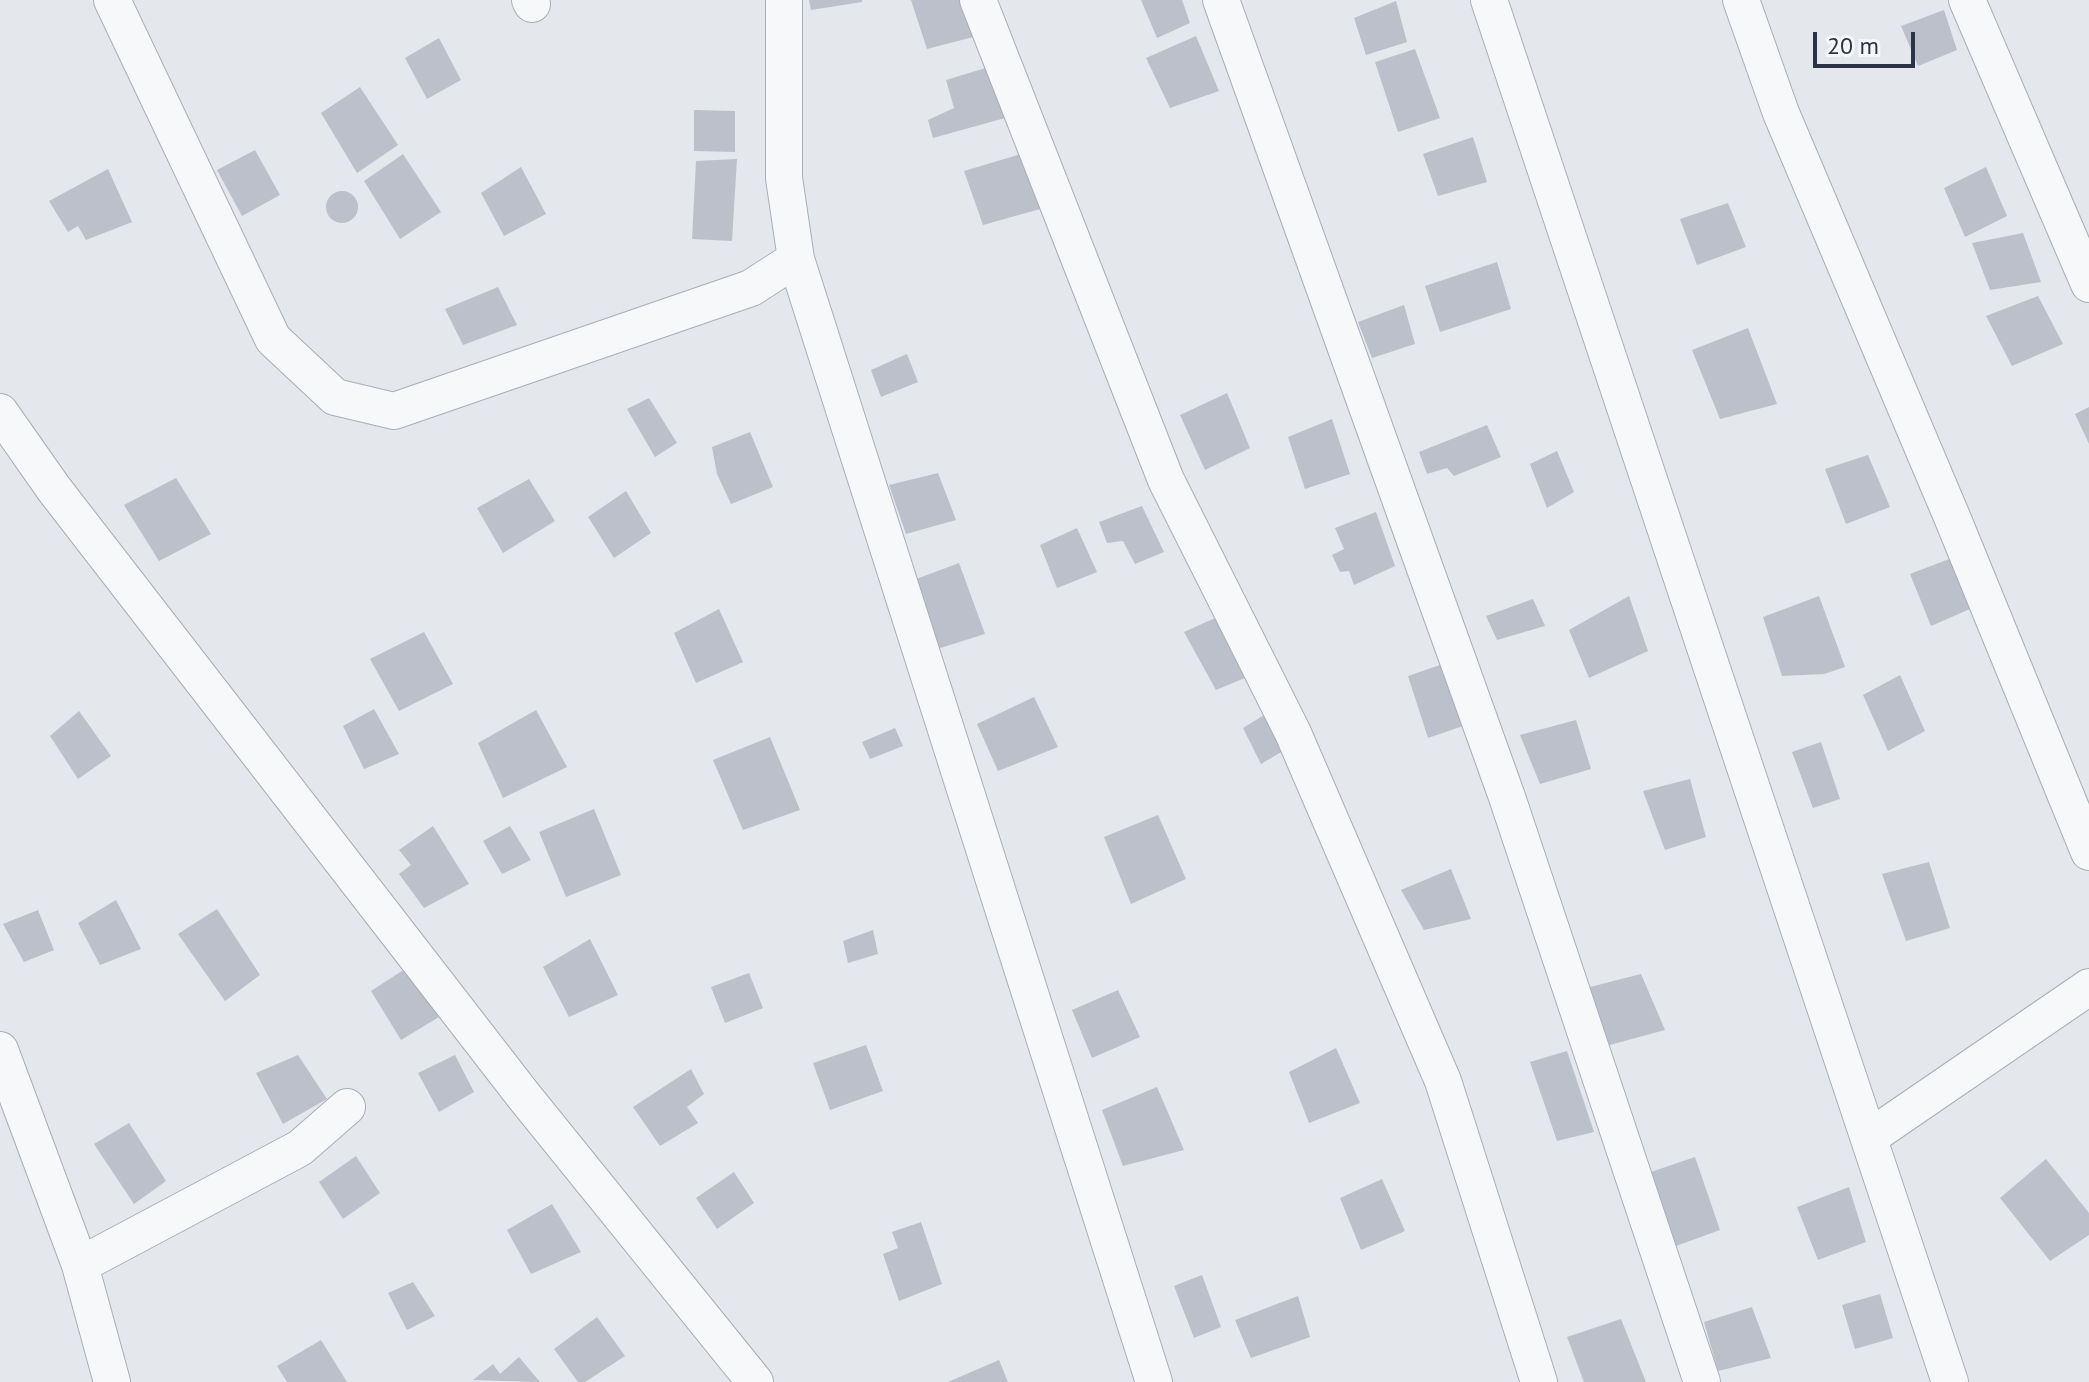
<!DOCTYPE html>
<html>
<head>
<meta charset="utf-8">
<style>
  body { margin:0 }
  #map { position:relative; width:2089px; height:1382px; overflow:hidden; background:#e4e7ec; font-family:"PT Sans",sans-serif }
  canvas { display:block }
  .scale { position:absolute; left:1813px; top:32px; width:102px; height:36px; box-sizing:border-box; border:4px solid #2b3445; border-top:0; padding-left:10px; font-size:24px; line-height:28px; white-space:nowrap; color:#2b3445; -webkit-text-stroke:6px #f4f6f9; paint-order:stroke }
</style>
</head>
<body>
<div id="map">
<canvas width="2089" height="1382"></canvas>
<div class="scale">20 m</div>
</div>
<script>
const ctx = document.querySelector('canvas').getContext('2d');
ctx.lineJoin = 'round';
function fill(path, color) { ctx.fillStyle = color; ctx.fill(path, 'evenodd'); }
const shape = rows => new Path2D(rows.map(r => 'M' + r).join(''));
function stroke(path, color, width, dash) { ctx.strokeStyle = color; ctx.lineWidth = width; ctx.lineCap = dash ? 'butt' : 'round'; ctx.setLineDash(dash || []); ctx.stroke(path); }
fill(shape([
  [809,0,862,0,862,2,811,10],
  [911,0,966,0,977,36,927,49],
  [1141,0,1182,0,1190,23,1157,38],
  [1396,1,1407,42,1366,55,1354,18],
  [1944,10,1957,50,1918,66,1901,26],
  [1196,36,1219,91,1170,108,1146,58],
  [439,38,461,80,427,99,405,58],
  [1415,49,1440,118,1398,132,1375,62],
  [989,67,1005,118,933,138,928,120,954,108,946,80],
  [360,87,398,145,357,173,321,113],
  [694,110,735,111,735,152,694,151],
  [1473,137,1487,182,1438,196,1423,154],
  [255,150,280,195,242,216,217,170],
  [403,154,441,212,400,239,364,181],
  [1021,154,1040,209,983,225,964,171],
  [737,159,732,241,692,239,696,161],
  [521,167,546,214,504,236,481,193],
  [1986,167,2007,216,1965,237,1944,188],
  [108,169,132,222,86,240,78,226,68,232,49,201],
  '326 207a16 16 0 1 1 32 0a16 16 0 1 1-32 0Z',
  [1728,203,1746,247,1697,265,1680,219],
  [2023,233,2041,282,1990,290,1972,243],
  [1497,262,1511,309,1440,332,1425,286],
  [498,287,517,325,463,345,445,309],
  [2038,296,2063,344,2012,366,1986,316],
  [1404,305,1415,344,1372,358,1358,322],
  [1748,328,1777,404,1720,419,1692,350],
  [907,354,918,382,881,397,871,370],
  [1227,393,1250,448,1205,470,1180,415],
  [649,398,677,443,655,457,627,409],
  [2089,407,2089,444,2075,414],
  [1332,419,1350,474,1305,489,1288,437],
  [1487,425,1501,457,1454,476,1447,468,1427,474,1419,452],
  [750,432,773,487,731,504,717,474,712,447],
  [1557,451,1574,492,1547,508,1530,464],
  [1868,455,1890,507,1846,524,1825,469],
  [938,473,956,520,906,534,889,485],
  [176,478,211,534,159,561,124,505],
  [529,479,555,521,503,553,477,508],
  [626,491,651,533,614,558,588,517],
  [1142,506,1164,552,1135,564,1123,541,1107,543,1099,522],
  [1376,512,1395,566,1354,585,1349,571,1340,572,1332,555,1344,549,1335,528],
  [1077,528,1097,572,1057,588,1040,545],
  [1952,558,1970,609,1931,626,1910,574],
  [959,563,985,634,934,650,911,581],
  [1629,596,1648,651,1589,678,1569,630],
  [1819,596,1845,667,1824,674,1782,676,1763,617],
  [1533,599,1545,626,1497,640,1486,616],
  [719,609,743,662,696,683,674,633],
  [1224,614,1252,675,1216,690,1184,632],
  [424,632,453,684,399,711,370,659],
  [1440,665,1463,726,1428,738,1408,676],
  [1900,675,1925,731,1888,751,1863,695],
  [1034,697,1058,747,998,771,977,724],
  [374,709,399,754,364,769,343,726],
  [536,710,567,767,503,798,478,743],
  [79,711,111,756,78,779,50,736],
  [1269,712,1288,748,1261,764,1243,728],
  [1576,720,1591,769,1540,784,1520,735],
  [895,728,903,746,870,759,862,742],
  [770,737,800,810,743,830,713,760],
  [1821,742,1840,799,1813,808,1792,752],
  [1690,779,1706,837,1665,850,1643,791],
  [594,809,621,875,566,897,539,832],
  [1158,815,1186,879,1131,904,1104,837],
  [433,826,469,884,424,908,399,874,411,865,399,850],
  [510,826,531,860,502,874,483,841],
  [1929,862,1950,928,1906,941,1882,874],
  [1451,869,1471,919,1424,930,1401,890],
  [116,900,141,949,100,965,78,923],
  [217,909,260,975,225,1001,178,934],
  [38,910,54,950,24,962,3,924],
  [873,930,878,954,848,963,843,941],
  [590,939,618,995,569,1017,543,967],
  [408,967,439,1017,401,1040,371,991],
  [749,973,763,1008,725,1023,711,987],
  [1641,974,1665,1030,1606,1046,1586,988],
  [1118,990,1140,1037,1092,1058,1072,1010],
  [866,1045,883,1091,830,1110,813,1063],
  [1336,1048,1360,1103,1309,1123,1289,1072],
  [1567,1051,1594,1132,1557,1141,1530,1062],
  [298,1055,327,1099,283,1124,256,1073],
  [455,1055,474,1092,439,1112,418,1073],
  [691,1069,704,1094,687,1107,698,1123,660,1146,633,1107],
  [1157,1087,1184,1150,1123,1166,1102,1110],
  [129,1123,166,1181,134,1204,94,1144],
  [356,1156,380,1193,343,1219,319,1182],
  [1695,1157,1720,1230,1676,1246,1648,1173],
  [2046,1159,2089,1213,2089,1235,2050,1261,2000,1198],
  [734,1172,754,1203,717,1229,696,1198],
  [1382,1179,1405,1231,1361,1250,1340,1198],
  [1849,1187,1866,1242,1818,1260,1797,1207],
  [552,1204,581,1252,531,1274,507,1230],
  [921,1222,942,1284,899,1301,883,1254,898,1248,892,1232],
  [1202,1275,1221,1327,1194,1338,1174,1286],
  [413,1282,435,1316,407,1330,388,1293],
  [1880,1294,1893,1338,1855,1349,1842,1305],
  [1298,1296,1310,1337,1251,1358,1235,1320],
  [1752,1307,1771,1358,1718,1371,1704,1322],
  [597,1317,625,1356,585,1382,578,1382,554,1349],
  [1621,1319,1646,1382,1584,1382,1567,1337],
  [321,1340,347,1382,287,1382,277,1366],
  [519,1357,540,1382,473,1380,493,1364,500,1374],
  [999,1360,1008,1382,948,1382]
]), '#bbc0ca');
const street = shape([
  [112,0,273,339,335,397,394,411,751,288,796,259,784,178,784,0],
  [530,0,532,4],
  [978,0,1166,480,1293,733,1443,1081,1539,1382],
  [1221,0,1507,797,1702,1382],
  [1489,0,1950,1382],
  [1741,0,1781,113,1952,517,2089,852],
  [1967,0,2089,284],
  [796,259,1154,1382],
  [0,412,54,489,523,1095,755,1382],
  [0,1050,80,1265,112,1382],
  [1870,1137,2089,987],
  [80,1265,300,1148,347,1107]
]);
stroke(street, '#a9aeb7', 38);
stroke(street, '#f7f8fa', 36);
</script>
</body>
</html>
